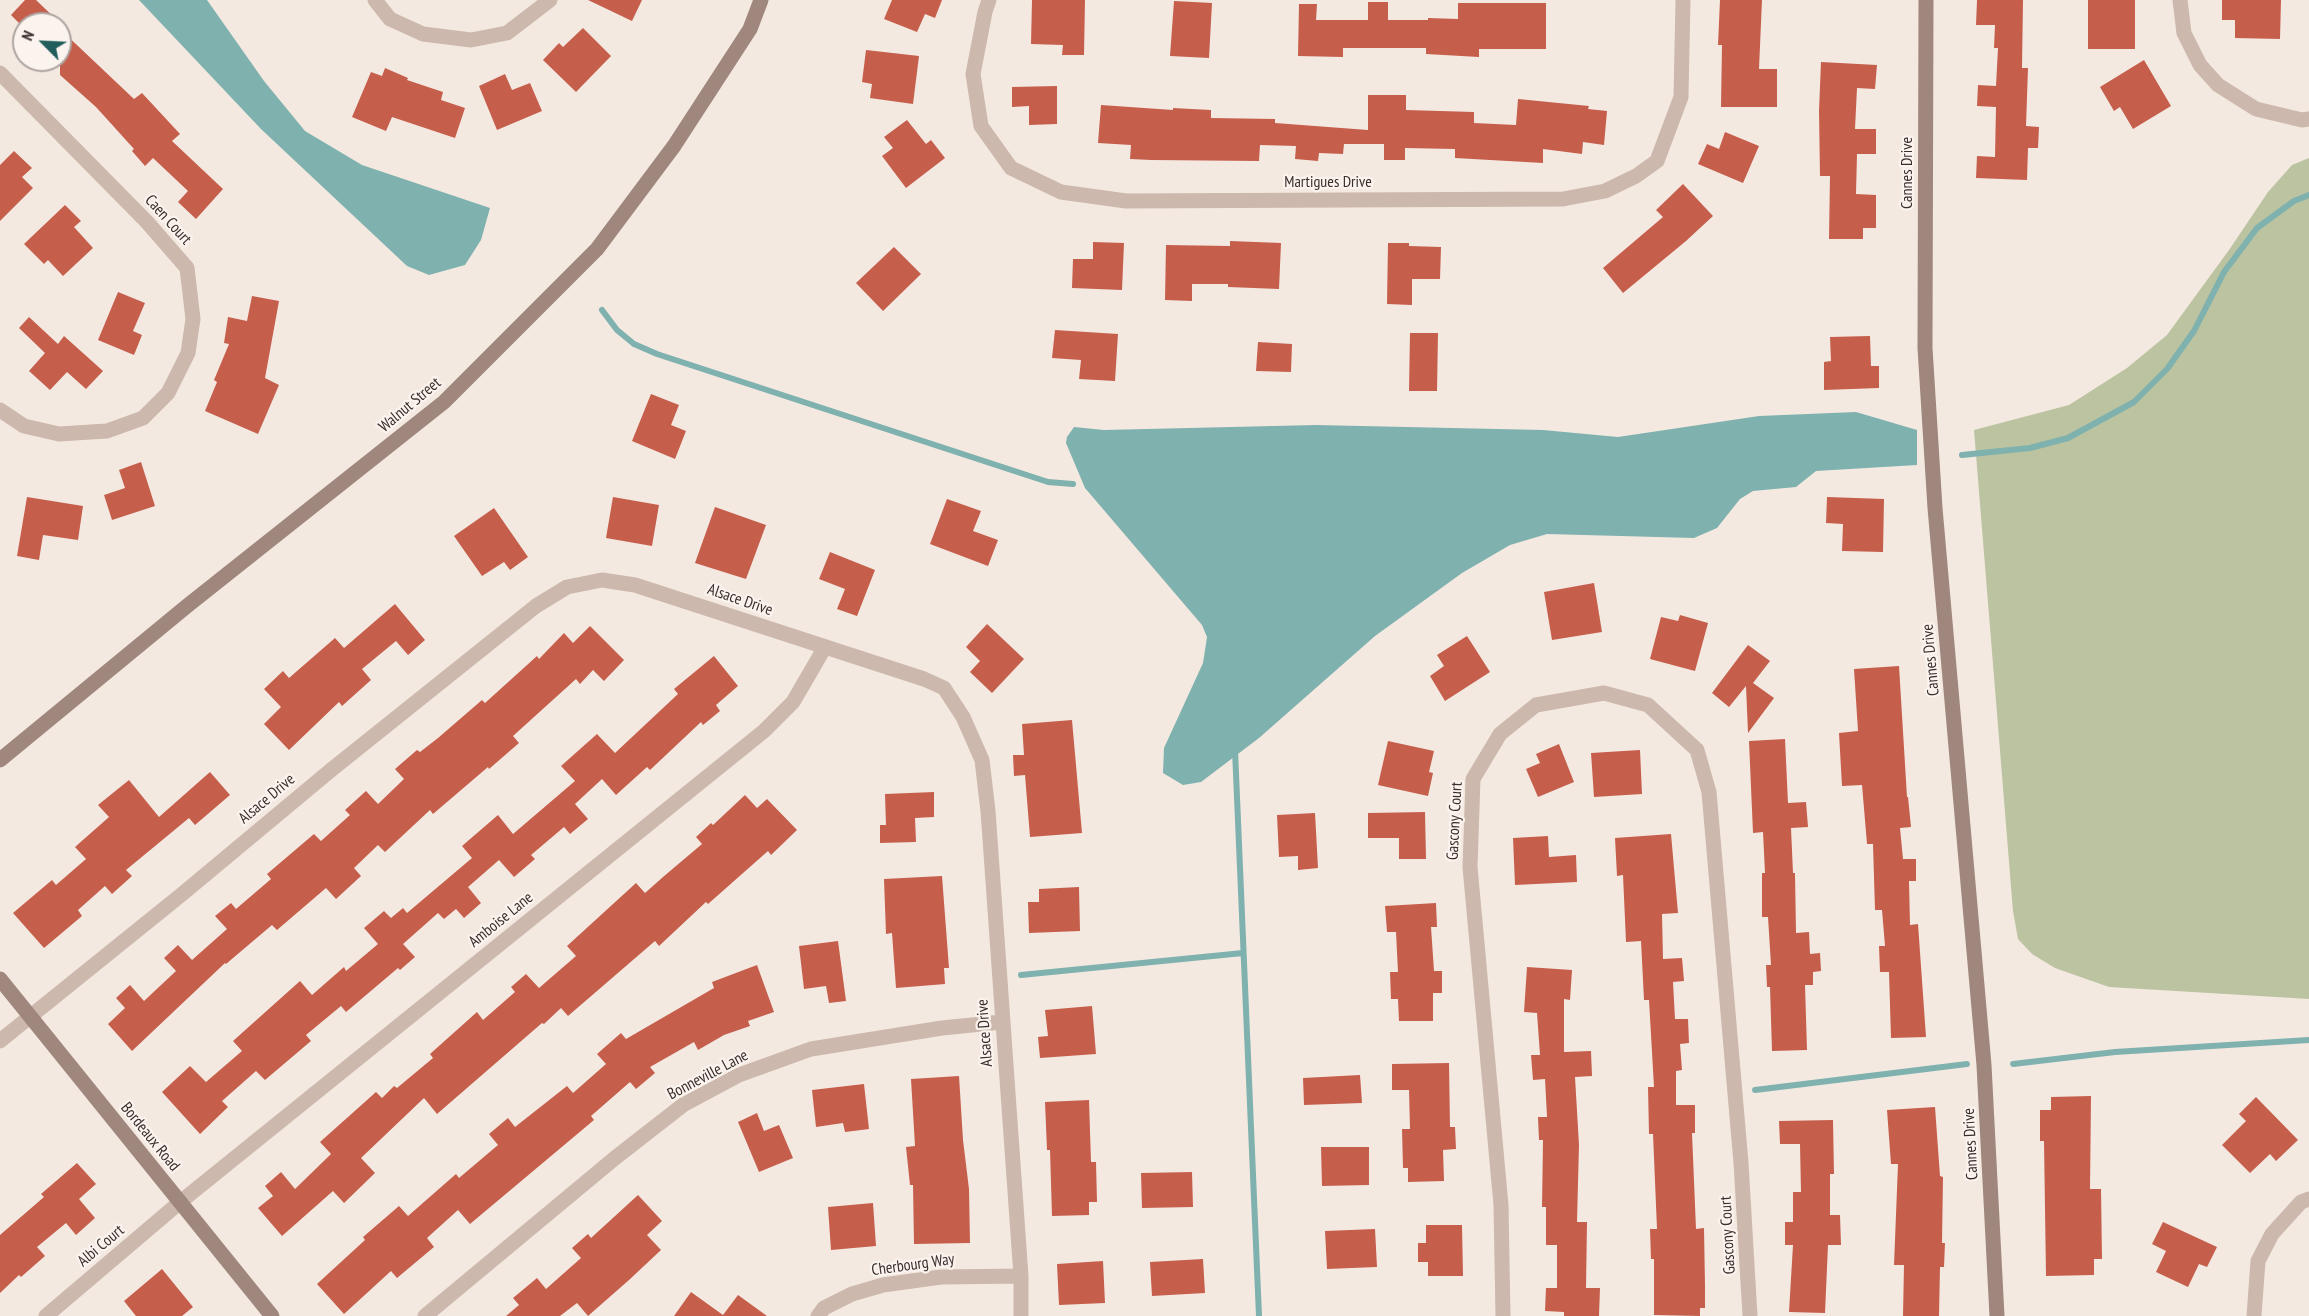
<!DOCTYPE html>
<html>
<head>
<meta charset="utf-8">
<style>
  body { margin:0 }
  #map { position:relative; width:2309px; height:1316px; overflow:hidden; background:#f4e9e1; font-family:"PT Sans Narrow",sans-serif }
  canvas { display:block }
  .north { position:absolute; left:12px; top:12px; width:60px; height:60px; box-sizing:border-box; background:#fbf3ee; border:2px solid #aea4a0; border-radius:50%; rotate:294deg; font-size:16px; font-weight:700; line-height:24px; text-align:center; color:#3a2e2b }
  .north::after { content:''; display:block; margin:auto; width:21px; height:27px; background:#205d5b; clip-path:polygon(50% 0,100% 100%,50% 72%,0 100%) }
</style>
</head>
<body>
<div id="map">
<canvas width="2309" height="1316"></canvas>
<div class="north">N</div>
</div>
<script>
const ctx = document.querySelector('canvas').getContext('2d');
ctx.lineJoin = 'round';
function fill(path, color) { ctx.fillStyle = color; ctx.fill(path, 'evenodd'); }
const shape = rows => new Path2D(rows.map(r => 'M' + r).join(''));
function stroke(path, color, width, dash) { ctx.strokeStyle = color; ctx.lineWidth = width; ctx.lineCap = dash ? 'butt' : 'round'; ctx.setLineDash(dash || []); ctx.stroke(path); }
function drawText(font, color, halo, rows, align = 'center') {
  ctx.font = font + ' "PT Sans Narrow",sans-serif'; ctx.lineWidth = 4.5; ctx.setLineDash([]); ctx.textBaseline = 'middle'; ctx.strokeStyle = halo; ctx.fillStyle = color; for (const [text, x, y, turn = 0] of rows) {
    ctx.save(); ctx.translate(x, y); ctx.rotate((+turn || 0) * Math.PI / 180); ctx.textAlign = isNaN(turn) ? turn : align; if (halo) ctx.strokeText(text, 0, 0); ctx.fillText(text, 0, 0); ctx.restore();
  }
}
fill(shape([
  [2309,158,2309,999,2109,987,2055,968,2032,954,2018,939,2013,911,1974,430,2069,405,2127,368,2167,335,2229,250,2268,192,2292,165]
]), '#bbc3a0');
fill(shape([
  [139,0,207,0,264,81,305,131,362,165,490,208,481,240,465,265,429,275,407,266,261,129],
  [1856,412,1917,430,1917,465,1816,471,1796,487,1753,491,1740,499,1717,528,1694,538,1547,534,1510,545,1462,573,1375,636,1259,738,1201,782,1183,785,1163,773,1164,748,1203,663,1207,637,1202,625,1085,488,1066,443,1067,437,1074,427,1104,430,1316,425,1543,430,1618,437,1759,416]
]), '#7fb1af');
stroke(shape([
  [602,310,617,330,634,344,657,354,1048,482,1073,484],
  [1962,455,2030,448,2068,438,2134,402,2167,369,2194,331,2224,272,2257,228,2294,201,2309,195],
  [1235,750,1259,1316],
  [1021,975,1243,953],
  [2013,1064,2115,1052,2309,1040],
  [1755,1090,1967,1064]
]), '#7fb1af', 6);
fill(shape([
  [25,0,36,0,61,24,20,24,11,15],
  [588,0,642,0,632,21],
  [892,0,942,0,935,18,925,14,917,32,884,19],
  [1032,0,1085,0,1084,55,1062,55,1063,45,1031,44],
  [1720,0,1762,0,1759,69,1777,69,1777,107,1721,107,1722,45,1718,45],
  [1977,0,2023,0,2022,68,2028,68,2026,126,2039,127,2038,148,2028,148,2027,180,1976,178,1977,156,1995,157,1996,107,1977,106,1978,85,1996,86,1998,48,1994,48,1995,25,1976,25],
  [2088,0,2135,0,2135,49,2088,49],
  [2222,0,2281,0,2280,39,2235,38,2235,20,2222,20],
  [1174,1,1212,3,1209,58,1170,56],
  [1368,2,1388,2,1388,20,1428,20,1428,18,1458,19,1458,3,1546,3,1546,49,1479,49,1479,57,1426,54,1426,48,1343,48,1343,57,1298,56,1299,4,1317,4,1316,20,1368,20],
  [583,28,611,56,576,92,543,60,559,43,563,47],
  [60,29,134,99,142,93,180,134,172,141,223,189,196,219,178,202,188,191,153,158,145,166,132,151,134,149,96,107,60,75],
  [866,50,919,56,913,104,870,98,872,84,862,82],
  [2144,60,2171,106,2133,129,2120,107,2114,111,2100,87],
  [1821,62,1877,65,1875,89,1857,88,1855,129,1876,129,1876,154,1857,154,1856,194,1876,195,1876,228,1863,228,1863,239,1829,239,1830,176,1820,176,1819,111],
  [385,68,408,78,407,80,443,92,441,100,465,108,455,138,392,117,386,131,352,117,371,72,382,76],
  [505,74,512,90,530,83,542,111,497,130,479,86],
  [1057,86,1057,124,1029,125,1029,106,1012,107,1012,87],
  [1368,95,1406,95,1406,110,1474,112,1474,123,1516,125,1518,99,1589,106,1588,109,1607,111,1604,145,1583,142,1582,154,1543,149,1543,163,1455,158,1455,149,1405,148,1405,160,1384,160,1384,144,1344,144,1343,154,1319,153,1318,161,1295,159,1296,146,1260,145,1259,161,1151,160,1130,159,1131,145,1098,143,1101,105,1173,110,1173,108,1211,110,1211,118,1275,119,1275,123,1368,130],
  [907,120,926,144,931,140,945,158,906,188,882,156,893,148,884,137],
  [1725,132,1759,146,1743,183,1698,164,1707,144,1719,149],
  [14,151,32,168,22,177,33,188,0,221,0,165],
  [1683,184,1713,216,1686,241,1623,293,1603,268,1663,217,1656,210],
  [65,205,81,221,74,227,93,248,63,276,48,260,44,264,24,244],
  [1230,241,1281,243,1279,289,1228,287,1228,284,1192,284,1192,301,1165,300,1166,245,1230,246],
  [1093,242,1124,243,1122,290,1072,288,1073,259,1093,259],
  [1388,243,1409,243,1409,246,1441,247,1440,279,1412,279,1412,305,1387,304],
  [894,247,921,274,883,311,856,283],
  [118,292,145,303,133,331,142,335,134,355,98,340],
  [252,296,279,301,265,378,279,385,258,434,205,411,217,382,214,380,229,344,224,343,228,317,247,321],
  [29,317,58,344,64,336,103,371,86,389,67,372,50,390,29,371,45,353,19,328],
  [1055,330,1118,334,1115,381,1079,379,1081,360,1052,358],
  [1410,333,1438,333,1437,391,1409,391],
  [1870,336,1871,366,1879,366,1879,388,1824,390,1824,362,1831,361,1830,337],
  [1258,342,1292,344,1291,372,1256,371],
  [651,394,679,405,671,425,686,431,675,459,632,441],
  [141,462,155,506,112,520,104,495,125,488,119,470],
  [27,497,83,506,78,540,43,535,39,560,17,556],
  [613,497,659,505,652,546,606,538],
  [1827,497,1884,499,1883,552,1842,551,1843,524,1826,523],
  [947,499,981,511,973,531,998,540,988,566,930,544],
  [715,507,766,525,746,579,695,563],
  [494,508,528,557,510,570,504,562,482,576,454,536],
  [830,552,875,570,857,616,837,609,845,589,819,579],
  [1594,583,1602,632,1552,640,1544,592],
  [395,604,425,640,408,655,396,641,362,669,371,680,342,706,339,702,289,750,264,724,281,707,264,689,283,671,289,678,335,638,344,648],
  [1680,615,1708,623,1695,671,1650,659,1661,617,1678,621],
  [987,624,1024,659,992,693,970,672,980,661,966,647],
  [590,626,624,660,604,681,593,670,580,684,576,679,513,736,519,743,489,769,488,767,433,814,430,810,385,852,378,845,354,868,361,876,336,899,326,888,277,930,272,925,226,964,225,963,132,1051,108,1024,125,1008,116,998,130,985,144,1001,176,971,164,958,178,945,192,960,227,929,215,916,231,903,236,909,271,879,267,874,314,834,321,841,350,815,345,810,366,791,378,804,404,779,395,769,417,750,420,752,438,738,482,700,485,703,537,656,539,659,564,633,573,643],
  [1467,636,1490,672,1445,701,1430,676,1444,666,1437,655],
  [1748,645,1770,661,1753,683,1774,698,1748,733,1746,686,1729,707,1712,693],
  [714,656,738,686,716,705,720,711,703,725,701,722,650,770,647,767,616,795,602,779,575,804,588,819,570,834,564,827,531,855,535,859,514,877,499,860,468,887,481,903,464,918,456,909,444,919,438,913,403,944,415,957,400,970,398,968,346,1012,341,1006,306,1035,311,1041,265,1080,256,1071,222,1101,228,1107,200,1134,162,1092,190,1066,206,1082,242,1051,233,1041,300,981,312,995,344,967,346,971,378,944,364,928,384,911,391,918,403,908,407,913,472,858,462,846,498,815,513,834,575,781,561,766,597,734,615,753,678,694,674,689],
  [1899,666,1907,797,1908,797,1911,827,1900,828,1903,859,1916,859,1916,881,1909,881,1910,925,1918,924,1926,1037,1891,1038,1889,972,1880,972,1879,946,1885,946,1882,910,1875,910,1873,844,1867,844,1862,785,1842,786,1839,733,1858,731,1854,669],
  [1072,720,1082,833,1030,837,1025,775,1014,776,1013,755,1024,755,1022,724],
  [1785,739,1788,803,1806,802,1808,827,1791,828,1793,873,1795,873,1796,933,1809,932,1810,954,1820,953,1821,971,1813,972,1813,985,1805,985,1807,1050,1772,1051,1770,987,1767,987,1766,965,1771,965,1768,917,1762,917,1762,873,1765,873,1763,832,1753,833,1749,741],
  [1388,741,1434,751,1429,772,1433,773,1428,796,1378,785],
  [1559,744,1574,782,1538,797,1526,769,1540,763,1536,754],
  [1640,750,1642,794,1594,797,1591,753],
  [210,772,230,795,195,825,189,818,126,870,132,876,112,894,105,886,78,910,82,916,44,948,13,913,52,880,56,885,86,859,75,847,109,817,98,805,129,780,159,817],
  [934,792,934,817,915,818,916,842,880,843,880,825,886,825,885,794],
  [745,795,757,808,767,799,797,830,771,855,768,851,708,904,706,902,659,946,655,941,568,1016,561,1008,544,1024,542,1023,437,1114,424,1098,361,1158,375,1173,344,1203,333,1191,282,1236,258,1208,273,1196,265,1186,281,1172,295,1189,331,1154,320,1142,376,1092,382,1098,394,1086,397,1088,433,1058,430,1054,477,1012,483,1020,515,992,511,987,526,974,539,988,576,956,567,946,636,883,645,893,663,877,702,844,696,837,711,823,713,825],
  [1425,812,1426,859,1399,859,1399,838,1368,838,1368,813],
  [1315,813,1318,868,1298,870,1298,856,1279,857,1277,815],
  [1671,834,1678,913,1662,914,1663,959,1682,958,1684,981,1673,982,1675,1019,1688,1019,1689,1043,1680,1044,1682,1070,1676,1071,1676,1105,1695,1105,1695,1133,1692,1133,1696,1229,1704,1228,1705,1286,1705,1308,1700,1308,1700,1316,1654,1315,1654,1259,1651,1259,1650,1229,1657,1229,1653,1134,1649,1134,1648,1087,1654,1087,1649,1000,1644,1000,1641,941,1626,942,1623,875,1617,876,1615,838],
  [1548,836,1549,857,1576,855,1577,882,1515,885,1513,838],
  [942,876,949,968,944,968,945,984,896,988,892,933,886,934,884,879],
  [1079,887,1080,931,1029,933,1028,902,1039,902,1039,889],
  [1436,903,1437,927,1431,927,1434,971,1442,971,1442,993,1433,993,1433,1021,1399,1021,1398,999,1391,999,1390,972,1398,972,1396,932,1387,932,1385,906],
  [838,941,846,1001,829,1003,826,986,804,989,799,946],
  [757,965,774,1012,748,1021,750,1026,724,1035,698,1050,694,1042,650,1067,655,1073,636,1089,630,1082,591,1116,594,1120,470,1224,458,1210,427,1238,434,1247,397,1278,391,1271,344,1314,317,1284,365,1240,363,1237,399,1206,408,1216,456,1174,459,1178,498,1145,489,1134,508,1118,515,1127,567,1086,573,1093,606,1064,597,1054,621,1033,626,1039,714,988,712,982],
  [1527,967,1572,970,1570,1000,1564,999,1564,1052,1591,1051,1592,1076,1575,1077,1579,1145,1577,1222,1587,1222,1586,1288,1600,1288,1599,1316,1564,1316,1564,1312,1545,1311,1546,1288,1557,1288,1557,1245,1546,1245,1546,1207,1542,1207,1543,1140,1539,1140,1538,1117,1547,1117,1545,1079,1533,1080,1531,1055,1540,1055,1537,1013,1524,1012],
  [1092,1006,1096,1054,1040,1058,1038,1037,1048,1036,1045,1010],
  [1449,1063,1450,1127,1455,1127,1456,1149,1443,1150,1444,1181,1408,1182,1408,1168,1403,1168,1402,1129,1410,1129,1409,1090,1392,1090,1392,1064],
  [1360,1075,1362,1103,1304,1105,1303,1078],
  [959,1076,963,1140,969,1189,970,1243,914,1244,913,1185,910,1185,906,1147,915,1146,911,1079],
  [864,1084,869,1129,845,1132,843,1123,816,1127,812,1090],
  [2091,1096,2090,1189,2101,1189,2102,1259,2094,1259,2094,1275,2046,1276,2044,1141,2040,1141,2040,1110,2051,1110,2051,1097],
  [2256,1097,2298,1140,2276,1161,2270,1154,2250,1173,2222,1145,2246,1121,2239,1114],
  [1089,1100,1091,1162,1096,1162,1097,1202,1089,1202,1089,1215,1052,1216,1050,1150,1047,1150,1045,1102],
  [1935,1107,1940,1176,1943,1177,1942,1243,1945,1243,1944,1267,1940,1267,1939,1316,1903,1316,1904,1265,1894,1265,1898,1164,1891,1164,1887,1110],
  [757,1113,764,1131,779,1125,793,1158,759,1172,738,1122],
  [1833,1120,1834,1174,1830,1174,1830,1215,1840,1215,1841,1245,1828,1245,1825,1313,1789,1312,1793,1245,1785,1245,1785,1222,1793,1222,1793,1192,1801,1192,1800,1144,1780,1144,1779,1121],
  [1321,1147,1369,1147,1369,1185,1322,1186],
  [77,1163,96,1184,79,1199,95,1218,76,1235,66,1223,37,1247,45,1256,21,1277,19,1275,0,1293,0,1235,44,1197,41,1194],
  [1192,1172,1193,1207,1142,1208,1141,1173],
  [638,1195,662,1221,647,1235,661,1250,629,1280,588,1316,577,1303,560,1316,506,1316,519,1305,513,1298,537,1278,546,1289,581,1258,572,1248,588,1234,591,1238],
  [873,1203,876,1246,831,1250,828,1207],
  [2163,1222,2217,1247,2207,1267,2199,1264,2188,1287,2156,1272,2166,1251,2152,1244],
  [1426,1225,1462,1225,1463,1276,1428,1276,1428,1262,1418,1262,1418,1243,1426,1243],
  [1375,1229,1377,1267,1327,1269,1325,1231],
  [1203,1259,1205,1293,1152,1296,1150,1262],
  [1103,1261,1105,1303,1059,1305,1057,1264],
  [162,1269,193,1307,182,1316,136,1316,124,1301],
  [691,1292,723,1315,738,1295,767,1316,674,1316]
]), '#c65e4c');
stroke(shape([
  [375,0,390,19,423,34,471,40,507,33,550,0],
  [989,0,985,12,973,74,981,126,1011,168,1061,192,1126,201,1563,199,1605,191,1636,176,1657,161,1681,97,1683,0],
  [2180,0,2184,33,2200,65,2218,85,2256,109,2302,120,2309,119],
  [0,73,147,222,187,268,193,319,188,353,168,393,143,418,107,431,59,434,24,426,0,410],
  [0,1041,181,895,331,770,536,606,567,587,602,580,635,585,924,679,944,688,963,717,982,760,988,811,1021,1276,1021,1316],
  [46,1316,179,1203,764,731,793,702,825,647],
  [425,1316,615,1158,683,1105,739,1075,811,1049,942,1028,1002,1022],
  [818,1316,824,1308,852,1294,883,1285,941,1277,1021,1276],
  [1503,1316,1501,1205,1470,867,1473,779,1500,734,1536,705,1604,693,1648,705,1697,750,1709,792,1741,1163,1750,1316],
  [2254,1316,2258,1261,2272,1234,2301,1202,2309,1199]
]), '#ccb8ac', 15);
stroke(shape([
  [1926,0,1925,348,1935,508,1984,1065,1997,1316],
  [0,760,187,606,444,402,597,249,674,146,750,29,761,0],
  [0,979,272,1316]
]), '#a0877d', 15);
drawText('16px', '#3a2e2b', '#fbf3ee', [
  ["Cannes Drive",1907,173,-90],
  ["Martigues Drive",1328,182],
  ["Caen Court",168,220,48],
  ["Walnut Street",410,405,-40],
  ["Alsace Drive",740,600,19],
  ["Cannes Drive",1931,660,-95],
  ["Alsace Drive",267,799,-40],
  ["Gascony Court",1455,821,-87],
  ["Amboise Lane",501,920,-39],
  ["Alsace Drive",985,1033,-94],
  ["Bonneville Lane",708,1075,-28],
  ["Bordeaux Road",150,1137,51],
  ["Cannes Drive",1971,1144,-93],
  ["Gascony Court",1728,1235,-93],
  ["Albi Court",101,1246,-40],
  ["Cherbourg Way",913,1265,-8]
]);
</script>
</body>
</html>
